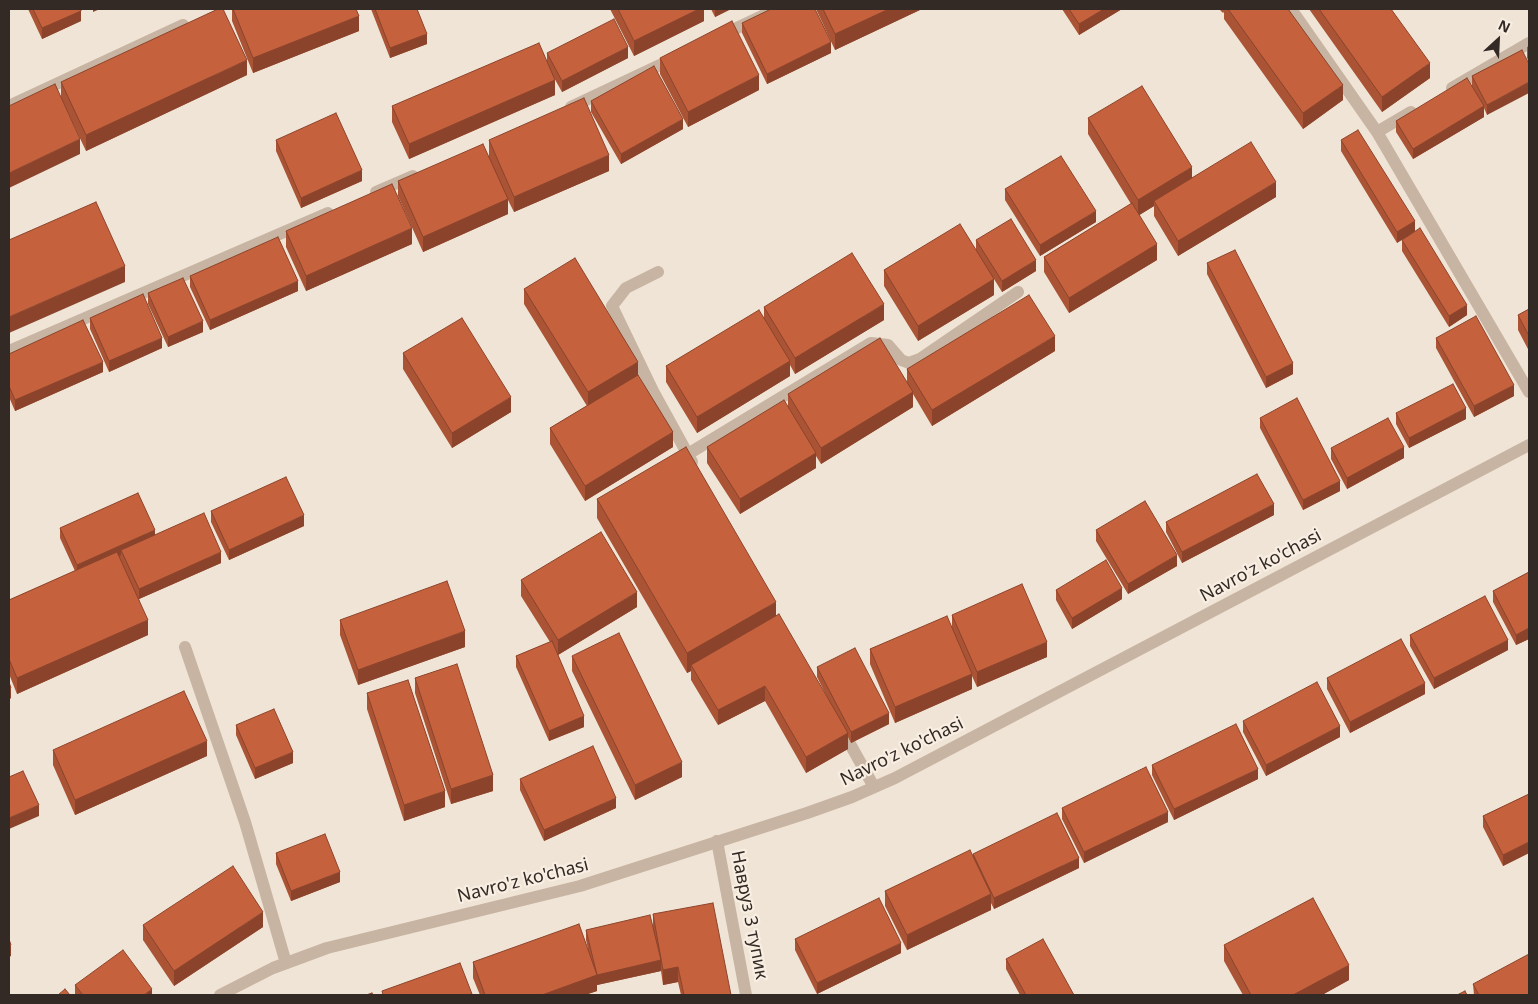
<!DOCTYPE html>
<html>
<head>
<meta charset="utf-8">
<style>
  body { margin:0 }
  #map { position:relative; width:1538px; height:1004px; overflow:hidden; background:#f0e4d6; font-family:"Noto Sans",sans-serif }
  canvas { display:block }
  .frame { position:absolute; inset:0; border:10px solid #332925; pointer-events:none }
  .north { position:absolute; left:1473px; top:15px; width:50px; height:50px; -webkit-text-stroke:4px #f8eee2; paint-order:stroke; rotate:25deg; font-size:14px; font-weight:700; line-height:20px; text-align:center; color:#332925 }
  .north::after { content:''; display:block; margin:auto; width:18px; height:22px; background:#332925; clip-path:polygon(50% 0,100% 100%,50% 72%,0 100%) }
</style>
</head>
<body>
<div id="map">
<canvas width="1538" height="1004"></canvas>
<div class="frame"></div>
<div class="north">N</div>
</div>
<script>
const ctx = document.querySelector('canvas').getContext('2d');
ctx.lineJoin = 'round';
const shape = rows => new Path2D(rows.map(r => 'M' + r).join(''));
function stroke(path, color, width, dash) { ctx.strokeStyle = color; ctx.lineWidth = width; ctx.lineCap = dash ? 'butt' : 'round'; ctx.setLineDash(dash || []); ctx.stroke(path); }
function fill(path, color) { ctx.fillStyle = color; ctx.fill(path, 'evenodd'); }
function drawText(font, color, halo, rows, align = 'center') {
  ctx.font = font + ' "Noto Sans",sans-serif'; ctx.lineWidth = 4.5; ctx.setLineDash([]); ctx.textBaseline = 'middle'; ctx.strokeStyle = halo; ctx.fillStyle = color; for (const [text, x, y, turn = 0] of rows) {
    ctx.save(); ctx.translate(x, y); ctx.rotate((+turn || 0) * Math.PI / 180); ctx.textAlign = isNaN(turn) ? turn : align; if (halo) ctx.strokeText(text, 0, 0); ctx.fillText(text, 0, 0); ctx.restore();
  }
}
stroke(shape([
  [658,272,626,288,612,306,654,393,692,462],
  [688,454,871,343,888,345,901,360,909,363,920,359,1018,292],
  [185,647,245,822,286,963],
  [840,726,874,787]
]), '#c8b4a2', 12);
stroke(shape([
  [1291,9,1377,132,1529,392],
  [720,36,777,9],
  [1452,88,1529,43],
  [9,106,183,25],
  [571,107,675,58],
  [1377,132,1411,112],
  [376,192,413,176],
  [9,351,328,213],
  [717,841,746,995]
]), '#c8b4a2', 12);
stroke(shape([
  [220,995,273,968,327,948,580,886,807,813,852,797,895,778,1529,445]
]), '#c8b4a2', 12);
fill(shape([
  [28,9,81,9,81,21,42,39],
  [232,9,356,9,359,31,253,73,232,21],
  [371,9,417,9,427,44,390,58],
  [610,9,704,9,704,21,634,56],
  [711,9,731,9,715,17],
  [816,9,922,9,835,50],
  [1062,9,1122,9,1079,35],
  [1219,9,1288,9,1343,100,1303,129,1224,19,1224,12,1223,13],
  [1309,9,1391,9,1430,78,1382,112],
  [742,23,831,53,767,84,742,33],
  [1529,46,1529,62,1527,58,1527,47],
  [1522,50,1487,115,1484,108,1484,117,1413,159,1396,132,1396,121,1472,87,1472,76],
  [547,53,628,58,562,92,553,76,555,95,409,159,392,122,392,106,547,61],
  [660,58,759,90,688,127,660,74],
  [247,75,86,151,61,98,61,82],
  [591,101,683,129,621,164,591,112],
  [1088,118,1192,178,1276,197,1178,256,1154,216,1154,206,1139,215,1157,260,1069,313,1044,272,1044,257,1131,204,1088,134],
  [276,140,362,181,301,208,276,151],
  [489,140,609,171,514,212,508,200,508,214,423,252,398,196,398,181,489,156],
  [1341,140,1415,221,1397,243,1341,151],
  [1005,189,1096,222,1040,256,1005,200],
  [286,231,412,244,306,291,286,247],
  [976,240,1036,271,1002,292,994,279,994,295,918,341,884,286,884,270,976,250],
  [1402,240,1467,315,1449,327,1402,251],
  [1207,263,1293,374,1266,388,1207,274],
  [190,276,298,291,210,330,190,287],
  [524,289,638,375,673,447,585,501,550,444,550,428,587,406,524,304],
  [148,293,203,332,168,347,148,304],
  [764,307,884,320,795,374,790,365,790,376,697,433,666,382,666,366,764,318],
  [1529,309,1529,351,1518,330,1518,315],
  [90,318,162,348,109,372,90,329],
  [1436,338,1514,396,1474,417,1436,348],
  [1055,351,932,426,913,394,913,407,821,464,816,456,816,468,740,514,707,463,707,447,788,407,788,394,907,382,907,369],
  [403,353,511,412,452,448,403,369],
  [9,354,103,372,15,411,9,397],
  [1396,413,1466,419,1409,448,1396,424],
  [1260,418,1340,491,1303,510,1260,428],
  [1331,448,1404,458,1347,489,1331,459],
  [597,499,776,615,830,703,817,677,817,667,889,724,851,743,848,737,848,749,806,773,765,701,718,725,691,680,691,671,687,673,597,518],
  [211,511,304,526,229,560,211,522],
  [1274,515,1182,563,1166,532,1166,522],
  [60,528,155,535,221,563,139,599,148,635,17,694,9,674,9,600,75,571,60,538],
  [1096,530,1177,566,1128,594,1096,541],
  [1529,572,1529,639,1516,645,1493,602,1493,591],
  [521,580,637,607,558,655,584,727,549,741,516,667,516,656,550,642,521,596],
  [1056,590,1122,599,1072,629,1056,600],
  [952,615,1047,657,977,687,972,676,972,689,895,723,870,664,870,649,952,627],
  [340,620,465,647,358,685,340,635],
  [1410,635,1508,650,1434,689,1410,646],
  [572,656,682,777,635,800,572,671],
  [415,678,493,791,451,804,415,693],
  [1327,678,1425,694,1350,733,1327,689],
  [367,693,445,807,404,821,367,709],
  [1243,721,1340,737,1266,776,1243,732],
  [236,725,293,763,255,779,236,735],
  [53,750,207,756,75,815,53,765],
  [1152,765,1258,779,1174,820,1152,775],
  [520,779,616,808,544,841,520,790],
  [1529,794,1529,853,1503,866,1483,827,1483,816],
  [1062,808,1168,822,1084,863,1062,819],
  [276,853,340,882,291,901,276,864],
  [973,854,1079,868,994,909,991,903,991,910,907,950,885,906,885,891,973,856],
  [653,914,731,995,681,995,678,982,663,985,661,971,597,985,597,991,585,995,480,995,473,978,473,962,588,949,586,940,586,930,653,927],
  [143,925,263,927,174,986,143,940],
  [795,939,901,953,817,994,795,950],
  [1224,945,1349,980,1322,995,1243,995,1224,961],
  [1006,959,1074,995,1020,995,1006,969],
  [1473,984,1529,995,1474,995],
  [75,985,152,995,75,995]
]), '#aa5335');
fill(shape([
  [93,9,100,9,93,12],
  [699,9,704,9,704,21,634,56,634,41],
  [715,9,731,9,715,17],
  [889,9,922,9,835,50,835,34],
  [1104,9,1122,9,1079,35,1079,24],
  [81,11,81,21,42,39,42,28],
  [359,16,359,31,253,73,253,58],
  [427,34,427,44,390,58,390,48],
  [831,42,831,53,767,84,767,74],
  [628,47,628,58,562,92,562,81],
  [247,60,247,75,86,151,86,135],
  [1430,63,1430,78,1382,112,1382,97],
  [759,75,759,90,688,127,688,112],
  [555,80,555,95,409,159,409,144],
  [1529,82,1529,93,1487,115,1487,105],
  [1343,85,1343,100,1303,129,1303,113],
  [1484,106,1484,117,1413,159,1413,149],
  [683,119,683,129,621,164,621,154],
  [80,139,80,154,9,188,9,173],
  [609,155,609,171,514,212,514,197],
  [1192,167,1192,182,1154,201,1154,206,1138,216,1138,200],
  [362,170,362,181,301,208,301,198],
  [1276,182,1276,197,1178,256,1178,241],
  [508,199,508,214,423,252,423,237],
  [1096,211,1096,222,1040,256,1040,245],
  [1415,221,1415,232,1397,243,1397,232],
  [412,228,412,244,306,291,306,276],
  [1157,244,1157,260,1069,313,1069,298],
  [1036,260,1036,271,1002,292,1002,281],
  [125,266,125,282,9,333,9,317],
  [994,279,994,295,918,341,918,326],
  [298,281,298,291,210,330,210,320],
  [884,304,884,320,795,374,795,358],
  [1467,305,1467,315,1449,327,1449,316],
  [203,321,203,332,168,347,168,337],
  [1055,336,1055,351,932,426,932,410],
  [162,338,162,348,109,372,109,361],
  [790,361,790,376,697,433,697,417],
  [103,362,103,372,15,411,15,400],
  [638,362,638,377,588,408,588,392],
  [1293,363,1293,374,1266,388,1266,377],
  [1514,385,1514,396,1474,417,1474,406],
  [913,392,913,407,821,464,821,448],
  [511,397,511,412,452,448,452,433],
  [10,403,10,414,9,414,9,404],
  [1466,408,1466,419,1409,448,1409,438],
  [673,432,673,447,585,501,585,486],
  [1404,447,1404,458,1347,489,1347,478],
  [816,453,816,468,740,514,740,499],
  [1340,481,1340,491,1303,510,1303,500],
  [1274,504,1274,515,1182,563,1182,552],
  [304,515,304,526,229,560,229,550],
  [155,530,155,540,121,550,121,555,77,575,77,565],
  [221,552,221,563,139,599,139,589],
  [1177,555,1177,566,1128,594,1128,584],
  [1122,588,1122,599,1072,629,1072,618],
  [637,592,637,607,558,655,558,640],
  [776,602,776,621,691,665,691,671,687,673,687,653],
  [148,620,148,635,17,694,17,678],
  [1529,628,1529,639,1516,645,1516,635],
  [465,631,465,647,358,685,358,670],
  [1508,640,1508,650,1434,689,1434,678],
  [1047,642,1047,657,977,687,977,672],
  [972,674,972,689,895,723,895,707],
  [1425,683,1425,694,1350,733,1350,722],
  [765,686,765,701,718,725,718,710],
  [11,688,11,698,9,700,9,689],
  [889,713,889,724,851,743,851,732],
  [584,716,584,727,549,741,549,731],
  [1340,726,1340,737,1266,776,1266,765],
  [848,733,848,749,806,773,806,757],
  [207,741,207,756,75,815,75,800],
  [293,752,293,763,255,779,255,768],
  [682,762,682,777,635,800,635,785],
  [1258,769,1258,779,1174,820,1174,809],
  [493,775,493,791,451,804,451,789],
  [445,791,445,807,404,821,404,805],
  [616,798,616,808,544,841,544,830],
  [39,805,39,816,9,829,9,818],
  [1168,812,1168,822,1084,863,1084,852],
  [1529,842,1529,853,1503,866,1503,855],
  [1079,858,1079,868,994,909,994,898],
  [340,872,340,882,291,901,291,891],
  [991,894,991,910,907,950,907,935],
  [263,912,263,927,174,986,174,971],
  [901,943,901,953,817,994,817,983],
  [11,945,11,956,9,957,9,946],
  [661,960,661,971,597,985,597,991,585,995,542,995,597,975],
  [1349,965,1349,980,1322,995,1293,995],
  [678,967,678,982,663,985,663,970],
  [152,989,152,995,144,995]
]), '#8b442b');
const building = shape([
  [33,9,81,9,81,11,42,28,33,9],
  [218,9,223,9,247,60,86,135,61,82,218,9],
  [233,9,356,9,359,16,253,58,233,9],
  [375,9,417,9,427,34,390,48,375,9],
  [618,9,699,9,634,41,618,9],
  [771,9,815,9,831,42,767,74,742,23,771,9],
  [823,9,889,9,835,34,823,9],
  [1069,9,1104,9,1079,24,1069,9],
  [1228,9,1288,9,1343,85,1303,113,1228,9],
  [1319,9,1391,9,1430,63,1382,97,1319,9],
  [614,19,628,47,562,81,547,53,614,19],
  [732,21,759,75,688,112,660,58,732,21],
  [539,43,555,80,409,144,392,106,539,43],
  [1522,50,1529,64,1529,82,1487,105,1472,76,1522,50],
  [654,66,683,119,621,154,591,101,654,66],
  [1467,78,1484,106,1413,149,1396,121,1467,78],
  [55,84,80,139,9,173,9,106,55,84],
  [1142,86,1192,167,1138,200,1088,118,1142,86],
  [584,98,609,155,514,197,489,140,584,98],
  [336,113,362,170,301,198,276,140,336,113],
  [1358,130,1415,221,1397,232,1341,140,1358,130],
  [1251,142,1276,182,1178,241,1154,201,1251,142],
  [483,144,508,199,423,237,398,181,483,144],
  [1061,156,1096,211,1040,245,1005,189,1061,156],
  [392,184,412,228,306,276,286,231,392,184],
  [96,202,125,266,9,317,9,240,96,202],
  [1132,203,1157,244,1069,298,1044,257,1132,203],
  [1011,219,1036,260,1002,281,976,240,1011,219],
  [960,224,994,279,918,326,884,270,960,224],
  [1420,228,1467,305,1449,316,1402,240,1420,228],
  [278,237,298,281,210,320,190,276,278,237],
  [1235,250,1293,363,1266,377,1207,263,1235,250],
  [852,253,884,304,795,358,764,307,852,253],
  [575,258,638,362,588,392,524,289,575,258],
  [183,278,203,321,168,337,148,293,183,278],
  [143,294,162,338,109,361,90,318,143,294],
  [1029,295,1055,336,932,410,907,369,1029,295],
  [1529,309,1529,336,1518,315,1529,309],
  [759,310,790,361,697,417,666,366,759,310],
  [1476,316,1514,385,1474,406,1436,338,1476,316],
  [462,318,511,397,452,433,403,353,462,318],
  [83,320,103,362,15,400,9,386,9,354,83,320],
  [880,338,913,392,821,448,788,394,880,338],
  [638,375,673,432,585,486,550,428,638,375],
  [1453,384,1466,408,1409,438,1396,413,1453,384],
  [1297,398,1340,481,1303,500,1260,418,1297,398],
  [784,400,816,453,740,499,707,447,784,400],
  [1388,418,1404,447,1347,478,1331,448,1388,418],
  [686,447,776,602,687,653,597,499,686,447],
  [1257,474,1274,504,1182,552,1166,522,1257,474],
  [286,477,304,515,229,550,211,511,286,477],
  [138,493,155,530,77,565,60,528,138,493],
  [1145,501,1177,555,1128,584,1096,530,1145,501],
  [204,513,221,552,139,589,121,550,204,513],
  [601,532,637,592,558,640,521,580,601,532],
  [117,552,148,620,17,678,9,659,9,600,117,552],
  [1106,560,1122,588,1072,618,1056,590,1106,560],
  [1529,572,1529,628,1516,635,1493,591,1529,572],
  [447,581,465,631,358,670,340,620,447,581],
  [1022,584,1047,642,977,672,952,615,1022,584],
  [1485,596,1508,640,1434,678,1410,635,1485,596],
  [779,614,848,733,806,757,765,686,718,710,691,665,779,614],
  [947,616,972,674,895,707,870,649,947,616],
  [619,633,682,762,635,785,572,656,619,633],
  [1401,639,1425,683,1350,722,1327,678,1401,639],
  [552,641,584,716,549,731,516,656,552,641],
  [855,648,889,713,851,732,817,667,855,648],
  [457,664,493,775,451,789,415,678,457,664],
  [408,680,445,791,404,805,367,693,408,680],
  [9,682,11,688,9,689,9,682],
  [1317,682,1340,726,1266,765,1243,721,1317,682],
  [184,691,207,741,75,800,53,750,184,691],
  [274,709,293,752,255,768,236,725,274,709],
  [1236,724,1258,769,1174,809,1152,765,1236,724],
  [593,746,616,798,544,830,520,779,593,746],
  [1146,767,1168,812,1084,852,1062,808,1146,767],
  [23,771,39,805,9,818,9,777,23,771],
  [1529,794,1529,842,1503,855,1483,816,1529,794],
  [1057,813,1079,858,994,898,973,854,1057,813],
  [325,834,340,872,291,891,276,853,325,834],
  [970,850,991,894,907,935,885,891,970,850],
  [233,866,263,912,174,971,143,925,233,866],
  [879,898,901,943,817,983,795,939,879,898],
  [1313,898,1349,965,1293,995,1251,995,1224,945,1313,898],
  [713,903,731,995,684,995,678,967,663,970,653,914,713,903],
  [650,915,661,960,597,975,586,930,650,915],
  [579,924,597,975,542,995,485,995,473,962,579,924],
  [9,939,11,945,9,946,9,939],
  [1043,939,1074,995,1026,995,1006,959,1043,939],
  [123,950,152,989,144,995,83,995,75,985,123,950],
  [1529,954,1529,995,1479,995,1473,984,1529,954],
  [460,963,472,994,467,995,383,995,382,991,460,963],
  [65,989,70,995,58,995,65,989],
  [1465,991,1467,995,1457,995,1465,991],
  [372,993,373,995,366,995,372,993]
]);
fill(building, '#c6613e');
stroke(building, '#8b442b', 1);
drawText('18px', '#332925', '#f8eee2', [
  ["Navro'z ko'chasi",1261,566,-28],
  ["Navro'z ko'chasi",902,752,-26],
  ["Navro'z ko'chasi",523,881,-14],
  ["Навруз 3 тупик",749,915,79]
]);
</script>
</body>
</html>
